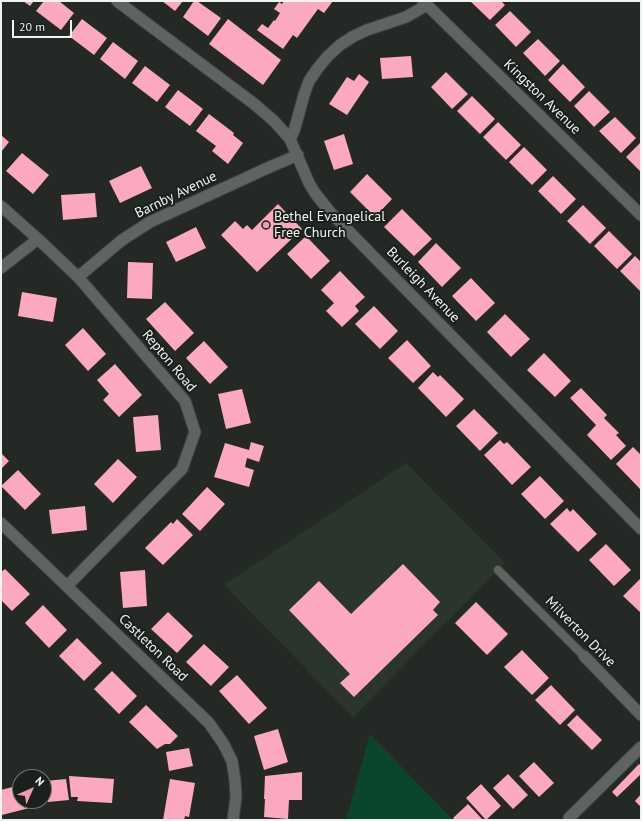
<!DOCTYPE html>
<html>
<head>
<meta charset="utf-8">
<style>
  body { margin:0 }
  #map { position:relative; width:642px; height:821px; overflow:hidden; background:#242926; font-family:"PT Sans",sans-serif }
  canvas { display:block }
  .frame { position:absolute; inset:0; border:2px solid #f0f4f1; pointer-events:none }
  .north { position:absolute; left:12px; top:769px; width:40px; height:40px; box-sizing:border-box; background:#1a201c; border:1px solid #707571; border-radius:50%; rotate:45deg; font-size:11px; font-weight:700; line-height:16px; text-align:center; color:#f0f4f1 }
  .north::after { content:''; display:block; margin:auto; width:14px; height:18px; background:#f19ab4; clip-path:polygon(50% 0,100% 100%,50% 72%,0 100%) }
  .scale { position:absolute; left:12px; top:20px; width:60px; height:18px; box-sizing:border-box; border:2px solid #f0f4f1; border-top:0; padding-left:5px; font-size:12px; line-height:14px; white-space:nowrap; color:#f0f4f1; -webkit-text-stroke:3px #1a201c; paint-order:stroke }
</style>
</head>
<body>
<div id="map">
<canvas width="642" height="821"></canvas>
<div class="frame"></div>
<div class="north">N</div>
<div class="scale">20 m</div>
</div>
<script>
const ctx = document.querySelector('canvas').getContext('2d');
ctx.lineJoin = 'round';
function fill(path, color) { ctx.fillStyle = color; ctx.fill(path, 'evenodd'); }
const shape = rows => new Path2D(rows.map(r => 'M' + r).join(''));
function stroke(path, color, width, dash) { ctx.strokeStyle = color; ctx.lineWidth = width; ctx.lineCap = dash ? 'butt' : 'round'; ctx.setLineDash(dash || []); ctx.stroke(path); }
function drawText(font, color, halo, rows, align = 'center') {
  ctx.font = font + ' "PT Sans",sans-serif'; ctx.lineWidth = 4; ctx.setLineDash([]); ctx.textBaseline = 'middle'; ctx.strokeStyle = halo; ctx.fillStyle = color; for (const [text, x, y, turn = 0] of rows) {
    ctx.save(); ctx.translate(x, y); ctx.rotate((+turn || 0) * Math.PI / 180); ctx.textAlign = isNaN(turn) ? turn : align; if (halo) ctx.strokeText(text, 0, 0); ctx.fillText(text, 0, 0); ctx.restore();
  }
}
fill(shape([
  [406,463,505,563,353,717,224,585]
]), '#29352d');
fill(shape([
  [370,734,453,820,346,820]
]), '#0b462c');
fill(shape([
  [23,1,34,1,30,6],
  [44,1,59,1,74,13,61,30,36,11],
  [162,1,183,1,175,11],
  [194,1,197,1,221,18,208,36,183,17],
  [284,1,291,1,292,2,293,1,333,1,324,13,318,9,297,38,293,35,283,49,257,30,262,24,268,28,274,20,275,21,280,13,274,9,279,2,282,4],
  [470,1,501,1,505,5,490,20],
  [510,11,531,32,516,47,495,25],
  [82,19,107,38,94,55,69,36],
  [228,19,281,60,263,85,209,44],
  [538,39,560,61,545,76,523,53],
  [113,42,138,61,125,79,100,59],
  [411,56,413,77,382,79,380,58],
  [563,64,585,87,570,102,548,80],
  [145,66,170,85,157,102,132,83],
  [446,72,468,94,452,109,431,87],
  [359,74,369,82,347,115,329,104,347,77,354,81],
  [178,90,203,109,190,126,165,107],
  [589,91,610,112,594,127,574,106],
  [472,96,495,119,480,134,457,111],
  [209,114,234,133,233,135,243,143,228,164,212,151,216,146,196,131],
  [615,117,636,138,621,153,599,131],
  [498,122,521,145,506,160,483,137],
  [344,134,353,164,334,170,324,141],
  [1,135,9,142,1,152],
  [641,142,641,172,626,157],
  [524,147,547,170,532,185,509,162],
  [22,153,49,175,33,194,6,171],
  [141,166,152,188,120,203,109,181],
  [367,174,392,199,375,217,350,192],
  [553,176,576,199,561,214,538,191],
  [95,193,97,217,63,220,61,195],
  [278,204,302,229,257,272,221,235,235,221,243,229,247,225,252,230],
  [583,205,606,228,590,244,567,221],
  [402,209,432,239,414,256,384,227],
  [196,227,206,248,176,262,166,242],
  [609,231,632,254,617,269,594,246],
  [306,236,330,261,311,279,287,254],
  [436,243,461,268,442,287,418,262],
  [635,256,641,262,641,292,620,271],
  [128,262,153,263,152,299,127,298],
  [340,271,365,297,355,306,359,311,342,327,326,311,334,303,321,290],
  [471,278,495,303,476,321,452,296],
  [22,292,57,298,53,322,18,316],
  [165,302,194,333,175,351,146,319],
  [374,306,398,331,380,349,355,324],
  [505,314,530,339,511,357,487,332],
  [83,328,106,354,88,371,65,345],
  [407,340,431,366,413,383,388,358],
  [204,341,228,367,210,384,186,358],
  [544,353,571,381,555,397,527,370],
  [115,364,142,395,119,417,103,400,109,394,97,380],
  [433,372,438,377,440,375,464,399,446,417,418,388],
  [581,388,607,415,604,418,619,433,616,435,626,446,611,460,587,435,596,425,570,398],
  [242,389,251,423,226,429,218,394],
  [474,409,498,433,480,451,456,426],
  [158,415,161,450,136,452,133,417],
  [500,440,504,444,507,442,531,467,512,485,484,455],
  [251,442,264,446,259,462,247,458,245,467,254,470,249,487,214,477,225,443,249,450],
  [633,447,641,455,641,488,640,489,616,464],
  [1,453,9,461,1,469],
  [118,459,137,477,113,503,94,484],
  [18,470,41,494,25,510,1,486],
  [540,476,564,501,545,519,521,494],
  [207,487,225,504,200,531,182,514],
  [85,506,87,530,52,534,49,510],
  [567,508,570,512,573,509,597,534,578,552,550,524],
  [177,519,193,535,163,565,145,548,171,522,173,524],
  [606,544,631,570,614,586,589,560],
  [403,564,440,602,433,610,438,615,354,697,340,683,350,674,289,610,319,581,351,614],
  [5,569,30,594,12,611,1,600,1,572],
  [145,570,147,606,123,608,120,572],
  [641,578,641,613,623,596],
  [476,602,508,634,487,655,455,623],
  [43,605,67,630,49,648,25,623],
  [168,612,193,636,177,653,151,629],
  [77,638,102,663,84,681,59,656],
  [204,644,229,667,211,686,186,662],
  [522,650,549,678,532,695,504,667],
  [112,671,137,696,119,714,94,689],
  [237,675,267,708,249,724,219,691],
  [551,685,575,710,560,725,535,700],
  [146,705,178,736,170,744,165,744,157,749,129,722],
  [577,715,602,740,592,750,567,725],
  [278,729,288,762,264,770,254,736],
  [189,748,193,766,169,771,166,752],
  [534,762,554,783,539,797,519,776],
  [639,764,641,766,641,775,640,775,617,797,612,792],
  [302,772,302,800,289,800,288,819,264,817,265,799,264,799,265,776],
  [508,774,528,795,513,809,493,788],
  [69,776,114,779,112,803,77,801,78,797,71,797],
  [66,779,69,800,48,802,45,781],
  [170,779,195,783,189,817,185,816,184,820,163,820],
  [481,784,501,806,486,820,466,798],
  [20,785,20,801,35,801,37,806,2,815,1,811,1,790],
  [641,794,641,807,635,801],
  [468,804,483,820,455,820,453,818]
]), '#fca8c1');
const service = shape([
  [498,570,584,656]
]);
const minor = shape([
  [117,1,253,103,274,121,290,139,309,183,315,193,330,212,641,529],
  [423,1,641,215],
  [290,139,294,131,304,95,309,81,318,68,328,56,340,45,354,36,367,30,406,17,427,5],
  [1,206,38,239,78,277,185,401,195,432,182,469,67,586],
  [1,268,38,239],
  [78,277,122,240,150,222,272,166,298,155],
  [1,523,209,723,223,743,232,761,235,780,236,797,233,820],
  [584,656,641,715],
  [569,820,569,818,641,747]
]);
stroke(service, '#3f4441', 10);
stroke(minor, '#3f4441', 13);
stroke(service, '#5e6561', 8);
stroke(minor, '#5e6561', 11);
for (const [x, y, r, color] of [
  [266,225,4,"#f19ab4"]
]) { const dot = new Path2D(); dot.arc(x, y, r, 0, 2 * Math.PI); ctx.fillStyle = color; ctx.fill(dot); stroke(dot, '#1a201c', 1.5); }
drawText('14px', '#f0f4f1', '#1a201c', [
  ["Kingston Avenue",542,97,44],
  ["Barnby Avenue",176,195,-26],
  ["Burleigh Avenue",423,285,46],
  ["Repton Road",169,361,50],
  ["Milverton Drive",580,632,45],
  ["Castleton Road",153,648,44]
]);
drawText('14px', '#f0f4f1', '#1a201c', [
  ["Bethel Evangelical",274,217],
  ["Free Church",274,233]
], 'left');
</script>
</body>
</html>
